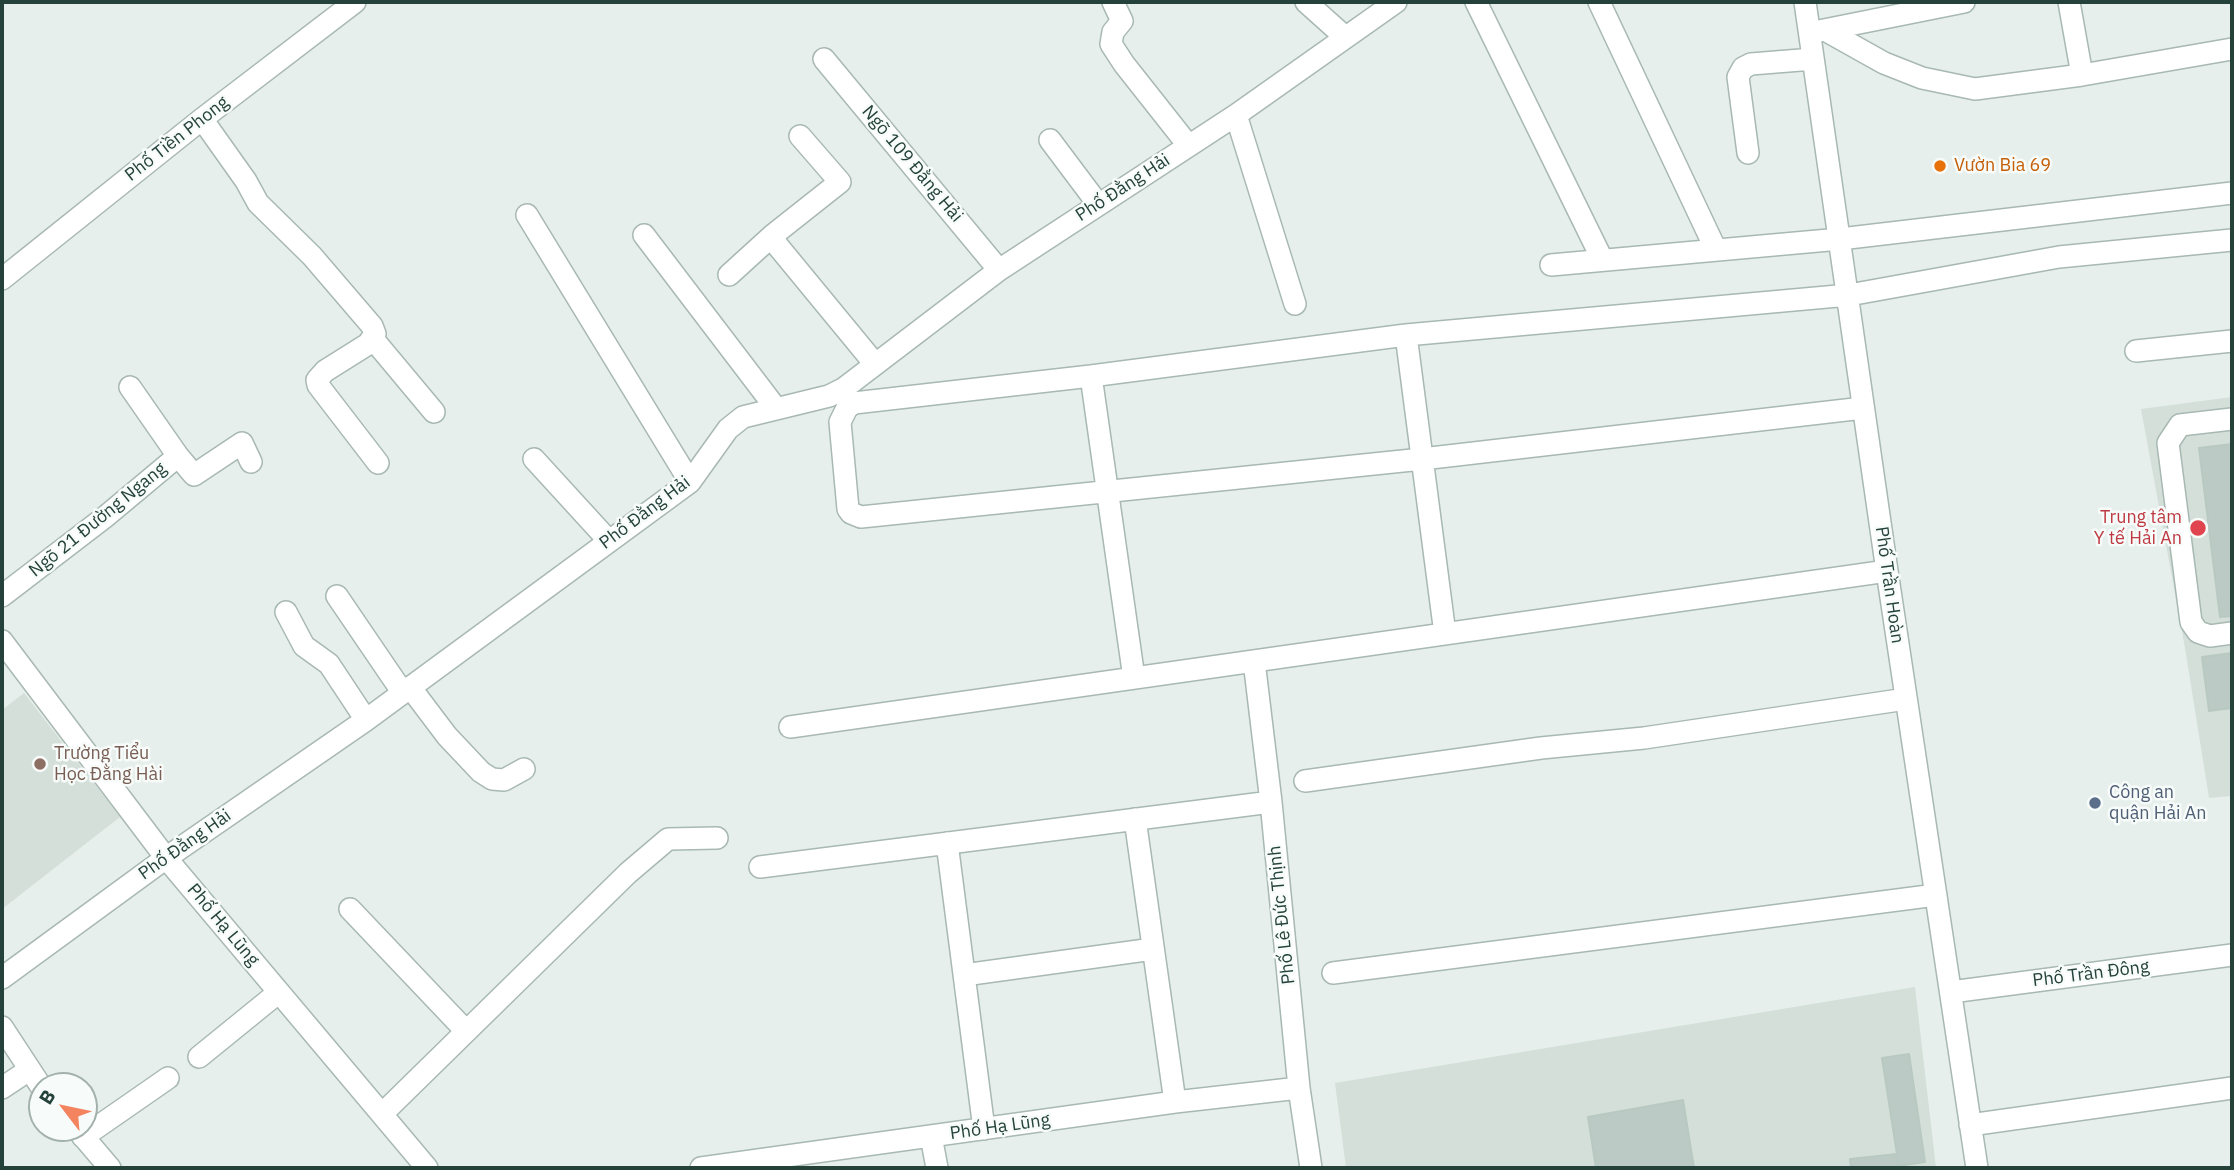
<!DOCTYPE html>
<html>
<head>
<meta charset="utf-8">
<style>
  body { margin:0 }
  #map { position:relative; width:2234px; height:1170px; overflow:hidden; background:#e6efeb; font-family:"IBM Plex Sans",sans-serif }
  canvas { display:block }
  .frame { position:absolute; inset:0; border:4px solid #24423a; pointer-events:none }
  .north { position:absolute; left:28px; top:1072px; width:70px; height:70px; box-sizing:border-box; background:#f7fbf9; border:2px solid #a3b1ad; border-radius:50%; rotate:302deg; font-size:19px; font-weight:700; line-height:28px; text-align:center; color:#24423a }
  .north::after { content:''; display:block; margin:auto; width:24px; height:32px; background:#f4845f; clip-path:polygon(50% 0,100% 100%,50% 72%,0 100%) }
</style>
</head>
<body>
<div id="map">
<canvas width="2234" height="1170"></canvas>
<div class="frame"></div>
<div class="north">B</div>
</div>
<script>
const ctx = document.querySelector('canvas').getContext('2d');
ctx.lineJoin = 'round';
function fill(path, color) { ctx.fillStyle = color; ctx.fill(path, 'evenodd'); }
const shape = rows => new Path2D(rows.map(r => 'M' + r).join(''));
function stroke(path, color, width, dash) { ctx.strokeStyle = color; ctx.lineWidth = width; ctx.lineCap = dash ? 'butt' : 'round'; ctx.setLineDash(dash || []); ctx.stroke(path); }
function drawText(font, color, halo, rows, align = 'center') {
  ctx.font = font + ' "IBM Plex Sans",sans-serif'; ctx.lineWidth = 5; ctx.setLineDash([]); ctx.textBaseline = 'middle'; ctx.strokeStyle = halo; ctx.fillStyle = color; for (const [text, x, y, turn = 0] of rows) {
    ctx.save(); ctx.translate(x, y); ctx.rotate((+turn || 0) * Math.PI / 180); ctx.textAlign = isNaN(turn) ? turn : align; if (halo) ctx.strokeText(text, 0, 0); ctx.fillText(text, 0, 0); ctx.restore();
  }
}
fill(shape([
  [2232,397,2232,796,2209,798,2185,648,2141,409],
  [24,693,120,817,2,909,2,710],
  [1915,987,1936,1168,1346,1168,1335,1083]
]), '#d4dfda');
const building = shape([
  [2232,444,2232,616,2220,617,2199,448,2232,444],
  [2232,653,2232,708,2209,711,2202,657,2232,653],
  [1909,1054,1925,1162,1898,1166,1897,1154,1898,1168,1851,1168,1850,1159,1897,1154,1882,1058,1909,1054],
  [1683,1100,1694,1168,1596,1168,1588,1117,1683,1100]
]);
fill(building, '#bbcac4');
stroke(building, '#b8c9c2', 2);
const minor = shape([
  [1113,2,1122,21,1113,32,1111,44,1124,64,1188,145],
  [1306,2,1345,37],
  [1476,2,1602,259],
  [1599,2,1716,250],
  [1805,2,1887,571,1977,1168],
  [2069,2,2082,75],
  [1825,30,1884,63,1922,78,1975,89,2082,75,2232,49],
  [1819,31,1964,2],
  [824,59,999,270],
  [1236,115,1295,304],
  [202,119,246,181,258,203,312,256,372,326,375,334,368,344,325,371,317,380,318,385,378,463],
  [800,136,840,182,773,235,777,245,875,364],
  [1050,140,1098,204],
  [1748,153,1738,77,1743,68,1751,64,1813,59],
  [527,215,690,482],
  [644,235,775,407],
  [1551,265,1840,239,2232,193],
  [729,275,773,235],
  [2,279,202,119,355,2],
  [1406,335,1445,634],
  [373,339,434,412],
  [2136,351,2232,341],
  [1091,376,1134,678],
  [130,387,178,456],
  [1863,408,1422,459,861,517,851,513,848,509,840,422,847,408,854,403,1091,376,1406,335,1849,295,2059,257,2232,240],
  [2232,419,2180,425,2168,443,2191,622,2198,632,2210,636,2232,633],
  [534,459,609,541],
  [2,596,105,517,178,456,194,475,242,443,251,462],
  [337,596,403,693],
  [286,612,304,646,329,664,366,720],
  [2,641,166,858,427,1168],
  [1254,661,1271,802,1299,1088,1311,1168],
  [410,687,447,736,481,772,492,779,504,780,524,769],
  [790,727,1887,571],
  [1305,781,1541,748,1644,738,1906,699],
  [1135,819,1175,1102],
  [947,843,984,1129],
  [760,867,1271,802],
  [350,909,466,1031],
  [1333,973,1936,895],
  [964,975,1153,949],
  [2,978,166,858,366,720,690,482,728,429,743,417,829,396,843,389,999,270,1236,115,1396,2],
  [1951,992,2232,955],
  [2,1027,42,1088],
  [199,1057,279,992],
  [2,1088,29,1070],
  [382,1114,628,873,668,839,717,838],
  [1970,1125,2232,1088],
  [76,1128,110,1168],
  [931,1136,937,1168],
  [83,1137,168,1078],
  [701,1168,1175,1102,1299,1088]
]);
stroke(minor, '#a8b8b2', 24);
stroke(minor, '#fff', 21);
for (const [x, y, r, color] of [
  [1940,166,7,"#e8710a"],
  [2198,528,9,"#e0444e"],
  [40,764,7,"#8d6e63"],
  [2095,803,7,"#5c6f8a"]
]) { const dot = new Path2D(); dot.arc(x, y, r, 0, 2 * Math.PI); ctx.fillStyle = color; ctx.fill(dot); stroke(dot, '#f7fbf9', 2.5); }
drawText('18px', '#24423a', '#f7fbf9', [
  ["Phố Tiền Phong",177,139,-38],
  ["Ngõ 109 Đằng Hải",912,164,50],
  ["Phố Đằng Hải",1123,188,-33],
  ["Phố Đằng Hải",645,513,-37],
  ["Ngõ 21 Đường Ngang",98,520,-39],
  ["Phố Trần Hoàn",1889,585,82],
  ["Phố Đằng Hải",185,845,-35],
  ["Phố Lê Đức Thịnh",1282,915,-96],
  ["Phố Hạ Lũng",223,925,50],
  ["Phố Trần Đông",2091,974,-7],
  ["Phố Hạ Lũng",1000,1127,-8]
]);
drawText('18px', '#c56008', '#f7fbf9', [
  ["Vườn Bia 69",1954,166]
], 'left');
drawText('18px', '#be3a42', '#f7fbf9', [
  ["Trung tâm",2182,518],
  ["Y tế Hải An",2182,539]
], 'right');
drawText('18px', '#785e54', '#f7fbf9', [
  ["Trường Tiểu",54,754],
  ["Học Đằng Hài",54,775]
], 'left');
drawText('18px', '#4e5e75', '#f7fbf9', [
  ["Công an",2109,793],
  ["quận Hải An",2109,814]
], 'left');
</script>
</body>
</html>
